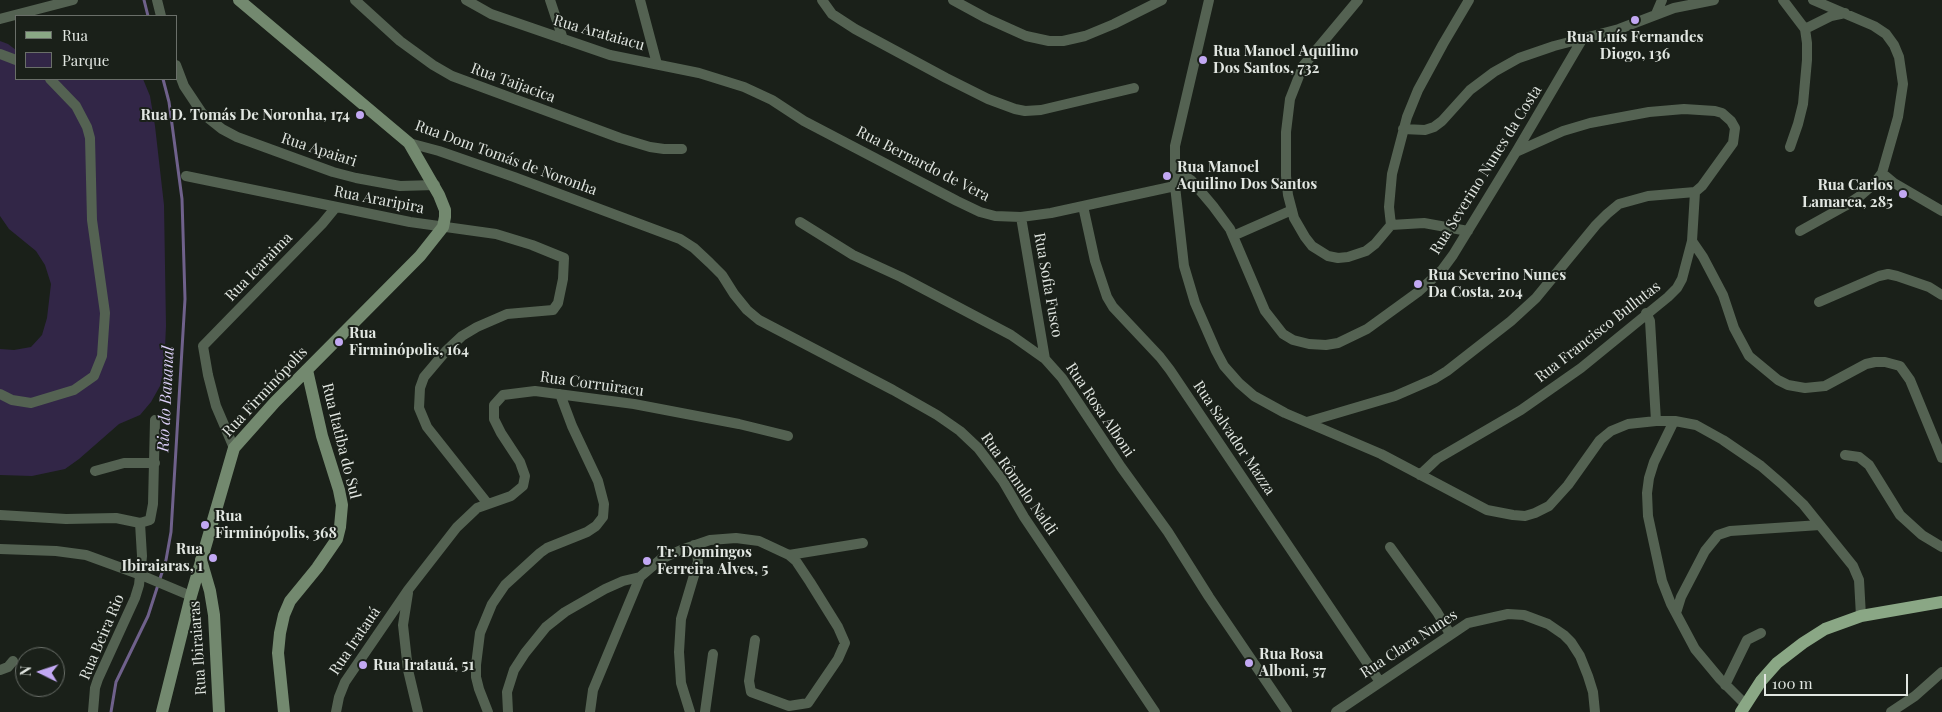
<!DOCTYPE html>
<html>
<head>
<meta charset="utf-8">
<style>
  body { margin:0 }
  #map { position:relative; width:1942px; height:712px; overflow:hidden; background:#1a2019; font-family:"Playfair Display",serif }
  canvas { display:block }
  .legend { position:absolute; left:15px; top:15px; width:162px; height:65px; box-sizing:border-box; background:#1a2019; border:1px solid #6a6f69; margin:0; padding:6px 9px; list-style:none; font-size:15px; color:#e1e6e1 }
  .legend li { display:flex; align-items:center; gap:10px; height:25px }
  .legend b { width:25px; border:1px solid #6a6f69 }
  .north { position:absolute; left:15px; top:647px; width:50px; height:50px; box-sizing:border-box; background:#1a2019; border:1px solid #6a6f69; border-radius:50%; rotate:274deg; font-size:14px; font-weight:700; line-height:20px; text-align:center; color:#e1e6e1 }
  .north::after { content:''; display:block; margin:auto; width:18px; height:22px; background:#c2a8f3; clip-path:polygon(50% 0,100% 100%,50% 72%,0 100%) }
  .scale { position:absolute; left:1764px; top:674px; width:144px; height:22px; box-sizing:border-box; border:2px solid #e1e6e1; border-top:0; padding-left:6px; font-size:15px; line-height:18px; white-space:nowrap; color:#e1e6e1; -webkit-text-stroke:4px #1a2019; paint-order:stroke }
</style>
</head>
<body>
<div id="map">
<canvas width="1942" height="712"></canvas>
<ul class="legend">
<li><b style="height:6px;background:#8aa785"></b>Rua</li>
<li><b style="height:14px;background:#322647"></b>Parque</li>
</ul>
<div class="north">N</div>
<div class="scale">100 m</div>
</div>
<script>
const ctx = document.querySelector('canvas').getContext('2d');
ctx.lineJoin = 'round';
function fill(path, color) { ctx.fillStyle = color; ctx.fill(path, 'evenodd'); }
const shape = rows => new Path2D(rows.map(r => 'M' + r).join(''));
function stroke(path, color, width, dash) { ctx.strokeStyle = color; ctx.lineWidth = width; ctx.lineCap = dash ? 'butt' : 'round'; ctx.setLineDash(dash || []); ctx.stroke(path); }
function drawText(font, color, halo, rows, align = 'center') {
  ctx.font = font + ' "Playfair Display",serif'; ctx.lineWidth = 4; ctx.setLineDash([]); ctx.textBaseline = 'middle'; ctx.strokeStyle = halo; ctx.fillStyle = color; for (const [text, x, y, turn = 0] of rows) {
    ctx.save(); ctx.translate(x, y); ctx.rotate((+turn || 0) * Math.PI / 180); ctx.textAlign = isNaN(turn) ? turn : align; if (halo) ctx.strokeText(text, 0, 0); ctx.fillText(text, 0, 0); ctx.restore();
  }
}
fill(shape([
  [0,41,8,44,16,50,16,79,143,79,150,96,155,126,164,205,166,326,164,369,160,386,151,402,140,415,119,424,79,459,65,469,32,476,0,475,0,349,14,350,31,347,42,335,47,318,51,284,45,265,36,251,9,229,0,216]
]), '#322647');
stroke(shape([
  [144,0,148,16],
  [111,712,116,682,148,616,166,560,171,532,185,299,182,199,169,102,163,79]
]), '#6f618b', 3);
stroke(shape([
  [157,0,161,16],
  [355,0,400,41,433,65,452,76,620,138,650,147,664,149,682,149],
  [466,0,491,14,610,55,699,73,744,87,772,100,804,121,957,201,980,212,995,216,1021,217,1051,213,1175,186],
  [550,0,563,39],
  [640,0,657,64],
  [822,0,832,14,855,29,946,78,988,99,1015,109,1025,111,1041,110,1134,88],
  [953,0,986,18,1026,36,1049,41,1063,41,1085,36,1114,24,1162,0],
  [1209,0,1175,146,1175,186,1184,266,1195,303,1216,351,1224,366,1239,383,1254,396,1285,413,1381,454,1487,510,1513,515,1525,516,1535,513,1549,506,1568,485,1600,440,1611,431,1628,424,1656,421,1675,421,1696,425,1723,440,1761,466,1783,485,1803,504,1853,566,1859,580,1861,616],
  [1358,0,1303,66,1290,99,1286,132,1286,176,1288,195,1294,218,1305,237,1312,246,1328,256,1338,258,1348,257,1366,251,1375,244,1391,225,1424,223,1468,231],
  [1783,0,1805,29,1807,43,1807,60,1803,104,1798,124,1790,147],
  [1656,14,1662,0],
  [0,19,73,0],
  [1805,29,1831,16,1845,13],
  [0,54,16,60],
  [176,65,184,86,202,113,222,129,237,137,333,172,356,178,400,186,435,185],
  [1403,129,1425,130,1434,127,1442,121,1470,90,1494,72,1519,58,1554,46,1619,29,1674,8,1714,0],
  [409,143,439,151,514,177,680,239,694,248,710,263,722,275,734,294,747,310,759,320,893,390,937,415,960,431,978,448,1003,481,1024,517,1155,712],
  [1175,169,1191,180,1213,206,1230,229,1265,311,1283,334,1293,340,1309,344,1326,345,1338,343,1367,329,1418,292,1442,270,1453,255,1516,152,1583,38],
  [1882,173,1894,183,1942,211],
  [186,176,410,222,496,234,532,245,564,258,563,279,558,303,553,310,507,314,477,327,462,336,446,351,424,377,420,388,419,408,427,427,488,504],
  [1695,192,1692,241,1703,257,1723,295,1734,328,1749,356,1778,380,1788,385,1805,388,1825,386,1866,364,1875,362,1885,362,1900,366,1910,380,1942,458],
  [1083,206,1095,261,1107,297,1113,307,1160,357,1170,370,1380,682],
  [1021,217,1045,359],
  [800,222,853,255,901,277,1011,335,1045,359,1062,378,1121,467,1168,532,1209,597,1287,712],
  [1391,225,1389,207,1392,174,1407,117,1418,90,1443,44,1469,0],
  [1800,231,1845,206,1860,196,1874,184,1882,173,1898,117,1903,84,1899,57,1894,45,1886,34,1874,26,1813,0],
  [1233,236,1292,210],
  [1819,302,1879,276,1888,274,1897,276,1929,287,1942,295],
  [1646,313,1650,321,1656,421],
  [0,394,12,400,31,403,74,390,94,376,102,356,105,313,92,220,90,138,87,127,76,106,50,79],
  [1674,421,1654,462,1649,478,1647,493,1648,516,1662,581,1671,604,1695,649,1720,679,1745,704],
  [1307,422,1395,396,1434,379,1447,371,1511,321,1536,298,1596,225,1607,214,1619,204,1648,196,1695,192,1702,186,1733,143,1735,128,1731,121,1722,113,1715,111,1684,109,1649,112,1590,123,1563,131,1516,152],
  [234,448,216,406,208,375,203,346,322,224,336,207],
  [1845,455,1859,457,1869,465,1900,515,1922,535,1942,547],
  [95,471,124,463,155,463],
  [1420,475,1437,459,1521,410,1581,368,1668,297,1677,288,1682,279,1692,241],
  [0,515,66,519,116,518,140,523],
  [140,523,150,520,153,504,155,420],
  [1390,547,1437,612,1450,634],
  [0,549,56,551,86,555,141,575,191,596],
  [789,555,863,543],
  [408,593,403,625,408,670,418,712],
  [1676,613,1681,597,1705,551,1718,535,1730,531,1820,525],
  [0,670,8,667,13,661],
  [1725,685,1747,640,1761,633],
  [93,712,95,688,98,679,135,598,139,585,142,556,140,523],
  [336,712,339,697,345,682,408,590,457,527,477,508,511,496,523,486,525,476,520,462,501,433,494,419,494,405,503,395,535,391,634,404,739,424,788,436],
  [488,712,479,689,476,677,476,665,480,633,492,604,505,585,540,553,547,548,587,532,596,526,603,517,604,504,598,481,572,426,560,394],
  [508,712,507,692,514,670,525,653,546,627,565,612,605,589,623,581,640,577],
  [590,712,593,690,640,577,661,559,681,550,710,540,736,538,759,541,789,555,796,561,810,582,838,627,845,643,838,659,808,703,789,706,751,692,749,681,755,640],
  [690,712,681,683,679,652,681,619,698,562,697,551,694,545],
  [705,712,713,654],
  [1336,712,1468,623,1508,614,1524,615,1548,624,1564,635,1571,642,1580,656,1588,676,1593,692,1595,712],
  [1891,712,1915,696,1942,672]
]), '#546252', 10);
stroke(shape([
  [201,560,210,591,214,615,219,712],
  [162,712,191,596,234,448,275,402,420,256,443,227,445,217,445,210,439,195,409,143,239,0],
  [284,712,278,653,280,633,284,615,290,601,317,568,337,539,340,527,342,505,339,490,322,436,307,370]
]), '#73896f', 12);
stroke(shape([
  [1741,712,1761,681,1777,663,1803,643,1825,629,1861,616,1942,602]
]), '#8aa785', 12);
for (const [x, y, r, color] of [
  [1635,20,5,"#c2a8f3"],
  [1203,60,5,"#c2a8f3"],
  [360,115,5,"#c2a8f3"],
  [1167,176,5,"#c2a8f3"],
  [1903,194,5,"#c2a8f3"],
  [1418,284,5,"#c2a8f3"],
  [339,342,5,"#c2a8f3"],
  [205,525,5,"#c2a8f3"],
  [213,558,5,"#c2a8f3"],
  [647,561,5,"#c2a8f3"],
  [1249,663,5,"#c2a8f3"],
  [363,665,5,"#c2a8f3"]
]) { const dot = new Path2D(); dot.arc(x, y, r, 0, 2 * Math.PI); ctx.fillStyle = color; ctx.fill(dot); stroke(dot, '#1a2019', 2); }
drawText('15px', '#e1e6e1', '#1a2019', [
  ["Rua Arataiacu",599,33,16],
  ["Rua Taijacica",513,83,20],
  ["Rua Apaiari",319,150,18],
  ["Rua Dom Tomás de Noronha",506,158,20],
  ["Rua Bernardo de Vera",923,164,27],
  ["Rua Severino Nunes da Costa",1486,170,-58],
  ["Rua Araripira",379,200,11],
  ["Rua Icaraima",259,267,-46],
  ["Rua Sofia Fusco",1048,285,80],
  ["Rua Francisco Bullutas",1598,332,-38],
  ["Rua Corruiracu",592,384,8],
  ["Rua Firminópolis",265,392,-47],
  ["Rua Rosa Alboni",1100,410,56],
  ["Rua Salvador Mazza",1234,438,56],
  ["Rua Itatiba do Sul",341,441,76],
  ["Rua Rômulo Naldi",1019,484,55],
  ["Rua Beira Rio",102,637,-67],
  ["Rua Iratauá",355,641,-56],
  ["Rua Clara Nunes",1409,644,-33],
  ["Rua Ibiraiaras",198,648,-94]
]);
drawText('bold 15px', '#e1e6e1', '#1a2019', [
  ["Rua Luís Fernandes",1635,37,"center"],
  ["Diogo, 136",1635,54,"center"],
  ["Rua Manoel Aquilino",1213,51],
  ["Dos Santos, 732",1213,68],
  ["Rua D. Tomás De Noronha, 174",350,115,"right"],
  ["Rua Manoel",1177,167],
  ["Aquilino Dos Santos",1177,184],
  ["Rua Carlos",1893,185,"right"],
  ["Lamarca, 285",1893,202,"right"],
  ["Rua Severino Nunes",1428,275],
  ["Da Costa, 204",1428,292],
  ["Rua",349,333],
  ["Firminópolis, 164",349,350],
  ["Rua",215,516],
  ["Firminópolis, 368",215,533],
  ["Rua",203,549,"right"],
  ["Ibiraiaras, 1",203,566,"right"],
  ["Tr. Domingos",657,552],
  ["Ferreira Alves, 5",657,569],
  ["Rua Rosa",1259,654],
  ["Alboni, 57",1259,671],
  ["Rua Iratauá, 51",373,665]
], 'left');
drawText('italic 16px', '#dbcef7', '#1a2019', [
  ["Rio do Bananal",166,399,-87]
]);
</script>
</body>
</html>
